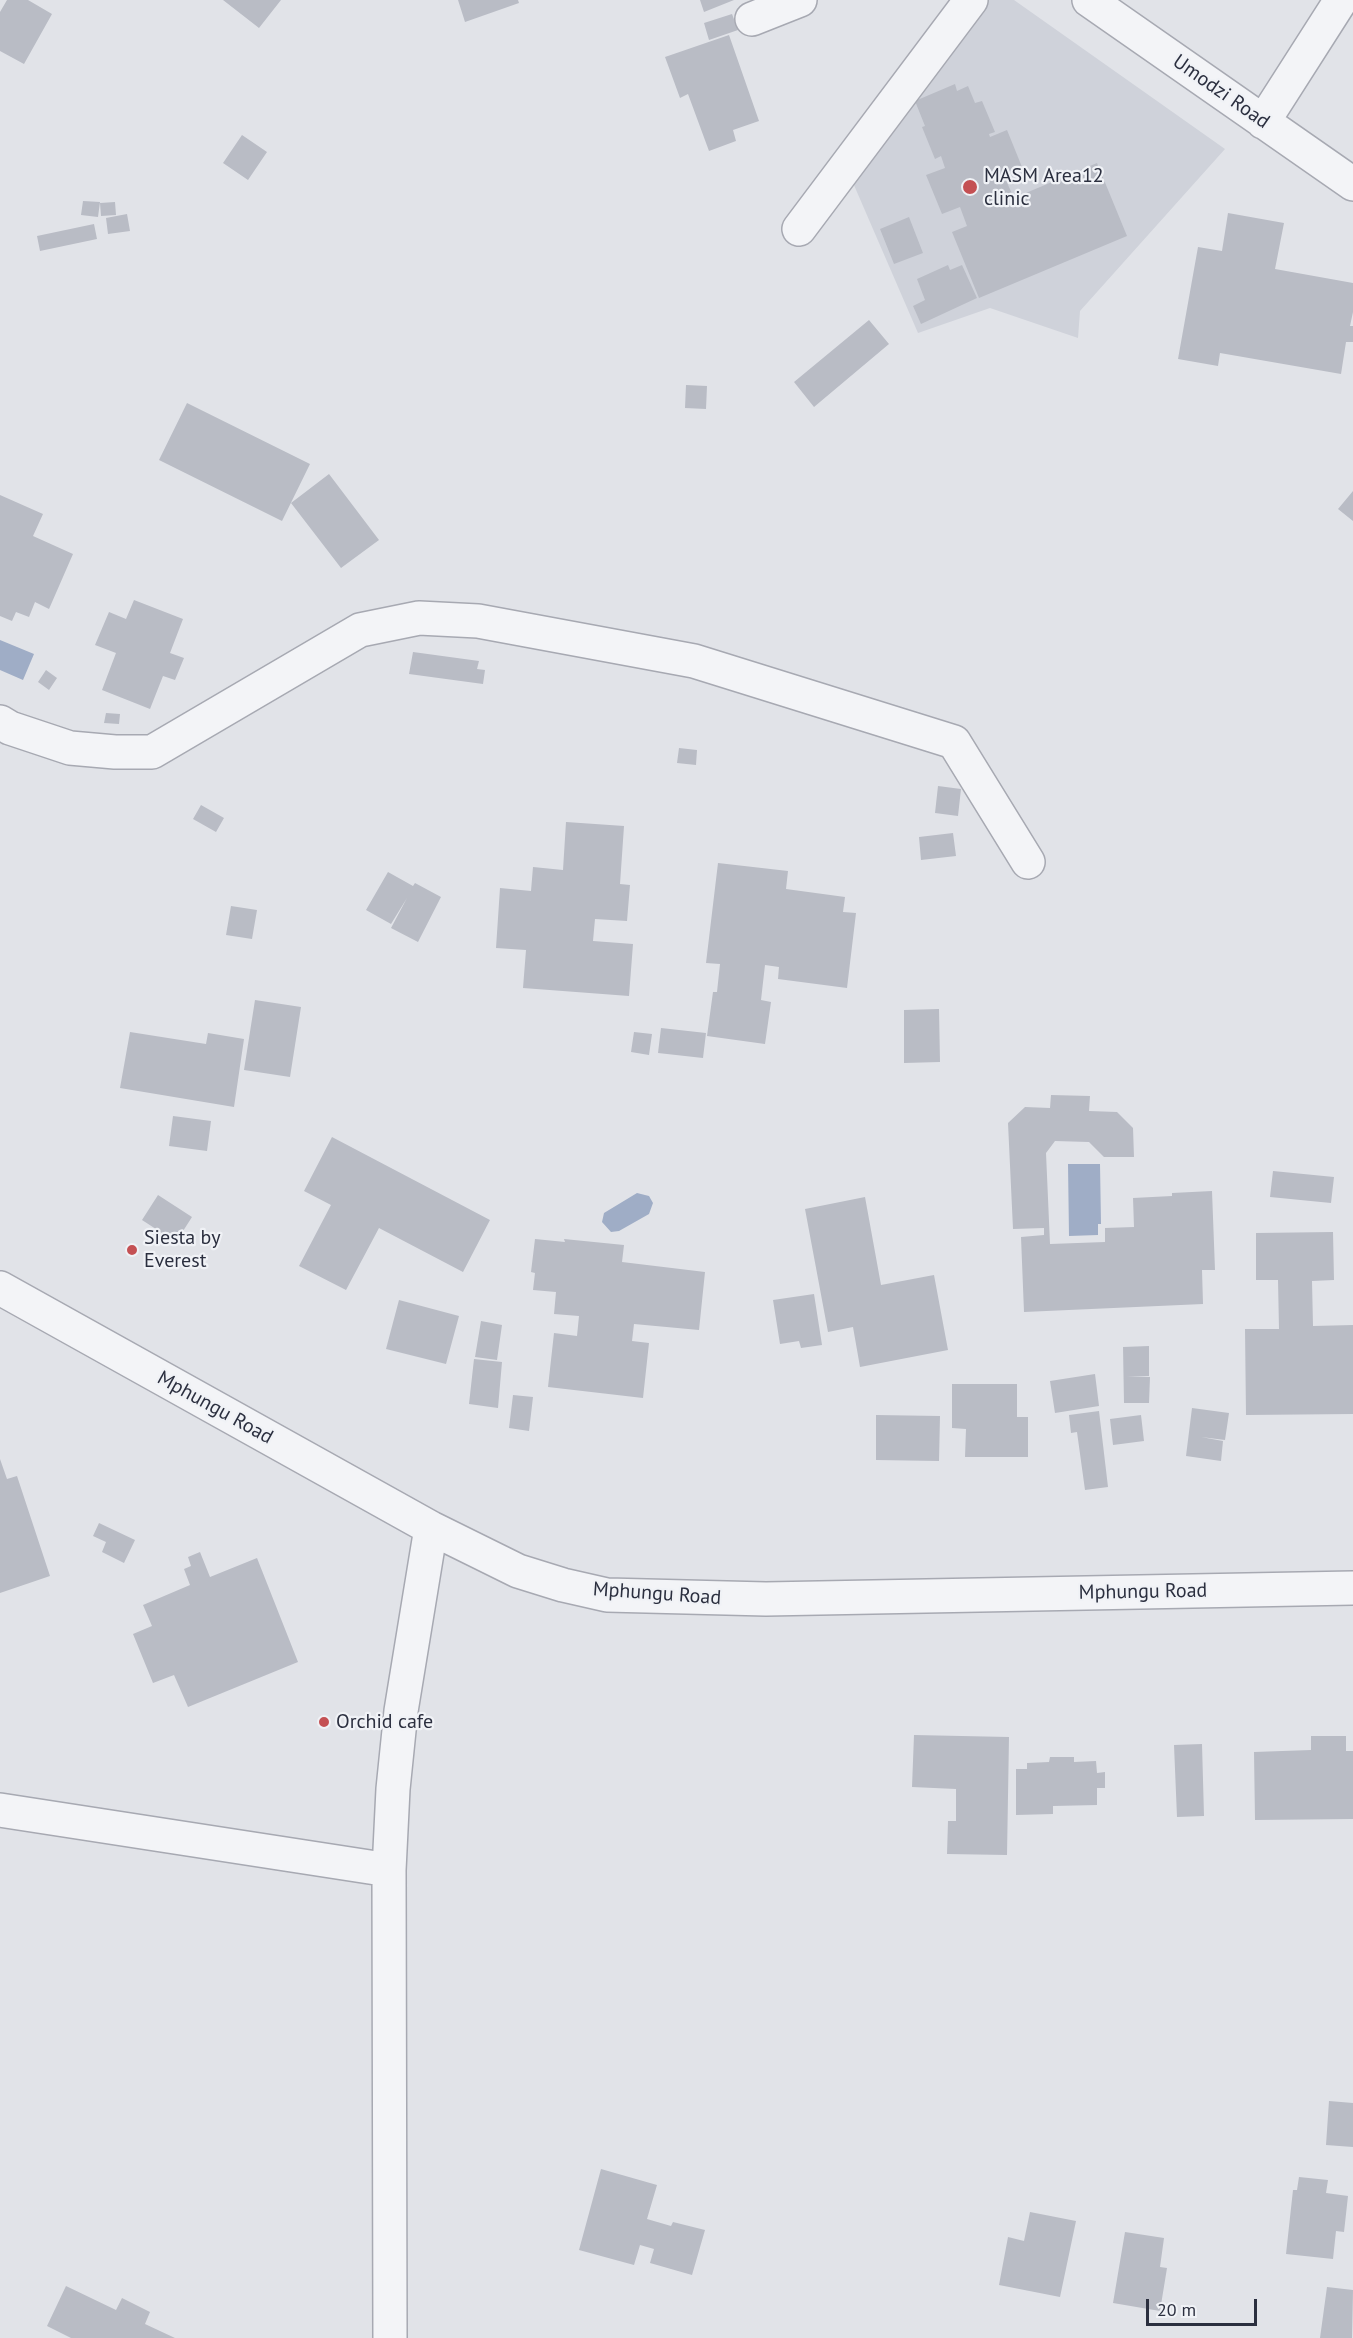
<!DOCTYPE html>
<html>
<head>
<meta charset="utf-8">
<style>
  body { margin:0 }
  #map { position:relative; width:1353px; height:2338px; overflow:hidden; background:#e1e3e8; font-family:"PT Sans",sans-serif }
  canvas { display:block }
  .scale { position:absolute; left:1146px; top:2299px; width:111px; height:27px; box-sizing:border-box; border:3px solid #2b2f3f; border-top:0; padding-left:8px; font-size:18px; line-height:21px; white-space:nowrap; color:#2b2f3f; -webkit-text-stroke:4px #f0f2f6; paint-order:stroke }
</style>
</head>
<body>
<div id="map">
<canvas width="1353" height="2338"></canvas>
<div class="scale">20 m</div>
</div>
<script>
const ctx = document.querySelector('canvas').getContext('2d');
ctx.lineJoin = 'round';
function fill(path, color) { ctx.fillStyle = color; ctx.fill(path, 'evenodd'); }
const shape = rows => new Path2D(rows.map(r => 'M' + r).join(''));
function stroke(path, color, width, dash) { ctx.strokeStyle = color; ctx.lineWidth = width; ctx.lineCap = dash ? 'butt' : 'round'; ctx.setLineDash(dash || []); ctx.stroke(path); }
function drawText(font, color, halo, rows, align = 'center') {
  ctx.font = font + ' "PT Sans",sans-serif'; ctx.lineWidth = 4.5; ctx.setLineDash([]); ctx.textBaseline = 'middle'; ctx.strokeStyle = halo; ctx.fillStyle = color; for (const [text, x, y, turn = 0] of rows) {
    ctx.save(); ctx.translate(x, y); ctx.rotate((+turn || 0) * Math.PI / 180); ctx.textAlign = isNaN(turn) ? turn : align; if (halo) ctx.strokeText(text, 0, 0); ctx.fillText(text, 0, 0); ctx.restore();
  }
}
fill(shape([
  [986,0,1014,0,1225,149,1080,311,1078,338,990,308,918,333,847,169]
]), '#cfd2da');
fill(shape([
  [0,640,34,654,23,680,0,670],
  [1068,1164,1100,1164,1101,1224,1098,1224,1098,1235,1069,1236],
  [637,1193,649,1196,653,1203,649,1214,619,1231,611,1232,602,1222,604,1213]
]), '#9fadc6');
fill(shape([
  [7,0,28,0,52,14,24,64,0,51,0,12],
  [223,0,281,0,259,28],
  [458,0,518,0,519,3,465,22],
  [700,0,734,0,704,12],
  [732,14,738,30,709,40,704,23],
  [729,35,759,121,733,130,736,141,709,151,688,94,680,98,665,57],
  [955,84,957,91,968,86,975,103,982,101,995,132,989,134,990,137,1007,130,1022,167,1003,174,1014,198,1097,163,1127,236,979,298,952,232,967,226,960,207,942,214,926,175,945,168,941,156,935,159,922,127,925,126,915,101],
  [242,135,267,152,248,180,223,163],
  [83,201,100,202,98,217,81,215],
  [115,202,116,215,101,216,100,203],
  [1228,213,1284,223,1275,269,1353,283,1353,312,1350,326,1353,326,1353,342,1346,342,1341,374,1220,353,1218,366,1178,359,1198,247,1222,251],
  [127,214,130,231,108,234,106,218],
  [909,217,923,253,894,264,880,229],
  [94,224,97,239,40,251,37,236],
  [948,265,950,270,962,265,977,298,921,324,913,306,925,300,917,279],
  [869,320,889,344,814,407,794,382],
  [686,385,707,386,706,409,685,408],
  [187,403,310,464,282,521,159,460],
  [329,474,379,540,341,568,291,503],
  [1353,491,1353,521,1338,509],
  [0,495,43,514,33,536,73,554,49,609,35,602,29,617,16,612,12,621,0,616],
  [134,600,183,619,170,653,184,658,175,680,163,676,150,709,102,690,116,653,95,645,109,612,126,619],
  [413,652,479,661,477,669,485,670,483,684,409,674],
  [46,670,57,678,49,690,38,682],
  [106,713,120,714,119,724,104,723],
  [679,748,697,750,696,765,677,763],
  [938,786,961,789,958,816,935,813],
  [201,805,224,818,216,832,193,819],
  [566,822,624,826,620,884,630,885,627,921,595,919,593,941,633,944,629,996,523,988,526,950,496,948,500,888,531,891,533,867,563,870],
  [953,833,956,856,921,860,919,837],
  [718,863,788,871,786,889,845,897,843,912,856,913,847,988,778,979,779,967,765,965,761,1000,771,1002,765,1044,707,1036,713,992,717,992,720,964,706,963],
  [388,872,413,886,415,883,441,897,418,942,391,928,407,898,391,924,366,910],
  [231,906,257,910,252,939,226,935],
  [255,1000,301,1007,290,1077,244,1070],
  [939,1009,940,1062,904,1063,904,1010],
  [661,1028,706,1033,703,1058,658,1053],
  [130,1032,206,1044,208,1033,244,1039,234,1107,120,1088],
  [634,1032,652,1034,649,1055,631,1052],
  [1051,1095,1090,1096,1089,1111,1117,1112,1133,1128,1134,1157,1104,1157,1089,1142,1055,1141,1046,1153,1050,1244,1105,1242,1105,1228,1134,1227,1133,1198,1172,1196,1172,1193,1212,1191,1215,1270,1202,1270,1203,1304,1024,1312,1021,1237,1044,1235,1044,1228,1013,1229,1008,1123,1025,1107,1050,1108],
  [173,1116,211,1121,207,1151,169,1146],
  [332,1137,490,1220,463,1272,379,1228,346,1290,299,1266,331,1205,304,1191],
  [1273,1171,1334,1177,1331,1203,1270,1197],
  [158,1195,192,1217,176,1242,142,1220],
  [865,1197,881,1285,934,1275,948,1350,860,1367,853,1327,828,1332,805,1209],
  [1333,1232,1334,1280,1312,1281,1313,1326,1353,1325,1353,1414,1246,1415,1245,1329,1279,1329,1278,1280,1256,1280,1256,1233],
  [535,1239,565,1242,564,1239,624,1245,622,1262,705,1272,699,1330,634,1324,632,1341,649,1343,643,1398,548,1387,554,1333,577,1336,579,1316,554,1314,556,1292,533,1290,535,1273,531,1272],
  [814,1294,822,1345,801,1348,799,1341,780,1344,773,1300],
  [399,1300,459,1316,446,1364,386,1349],
  [481,1321,502,1325,497,1360,475,1357],
  [1149,1346,1149,1376,1127,1377,1150,1377,1149,1403,1124,1403,1123,1347],
  [474,1359,502,1362,498,1408,469,1404],
  [1095,1374,1099,1406,1055,1413,1050,1381],
  [952,1384,1017,1384,1017,1417,1028,1417,1028,1457,965,1457,966,1429,952,1428],
  [513,1395,533,1397,529,1431,509,1428],
  [1192,1408,1229,1413,1225,1440,1201,1437,1223,1441,1221,1461,1186,1456],
  [1099,1411,1108,1487,1085,1490,1077,1432,1071,1433,1069,1415],
  [876,1415,940,1416,939,1461,876,1460],
  [1141,1415,1144,1441,1113,1445,1110,1419],
  [0,1459,7,1479,17,1476,50,1576,0,1593],
  [99,1523,135,1540,124,1563,102,1552,106,1542,93,1536],
  [200,1552,210,1577,257,1558,298,1662,188,1707,174,1675,153,1683,133,1634,152,1626,143,1605,190,1585,184,1569,191,1566,188,1557],
  [914,1735,1009,1737,1007,1855,947,1854,948,1821,956,1821,956,1789,912,1787],
  [1311,1736,1346,1736,1346,1751,1353,1751,1353,1819,1255,1820,1254,1752,1311,1750],
  [1202,1744,1204,1816,1177,1817,1174,1745],
  [1050,1757,1074,1757,1074,1762,1096,1761,1097,1773,1105,1772,1105,1788,1097,1788,1097,1805,1053,1806,1053,1814,1016,1815,1016,1769,1027,1769,1027,1763,1049,1762],
  [1329,2101,1353,2103,1353,2147,1326,2145],
  [601,2169,657,2185,647,2219,671,2226,673,2222,705,2230,692,2275,650,2263,654,2249,640,2245,634,2265,579,2250],
  [1299,2177,1328,2180,1326,2193,1348,2196,1344,2232,1336,2231,1333,2259,1286,2254,1293,2190,1297,2190],
  [1030,2212,1076,2221,1060,2297,999,2285,1008,2237,1024,2241],
  [1125,2232,1164,2238,1160,2267,1167,2268,1160,2311,1113,2303],
  [66,2286,116,2310,122,2298,150,2312,145,2324,175,2338,71,2338,47,2326],
  [1327,2287,1353,2290,1352,2338,1320,2338]
]), '#b9bcc5');
const minor = shape([
  [1089,0,1353,184],
  [752,19,800,0],
  [1263,122,1341,0],
  [799,229,971,0],
  [0,722,10,728,70,748,115,752,152,752,360,630,419,618,478,621,694,661,954,742,1028,862],
  [0,1288,431,1528,518,1571,563,1585,607,1595,766,1599,1353,1588],
  [0,1810,389,1870],
  [390,2338,389,1870,393,1789,401,1711,431,1528]
]);
stroke(minor, '#a7a9b2', 36);
stroke(minor, '#f3f4f7', 33);
for (const [x, y, r, color] of [
  [970,187,8,"#c45053"],
  [132,1250,6,"#c45053"],
  [324,1722,6,"#c45053"]
]) { const dot = new Path2D(); dot.arc(x, y, r, 0, 2 * Math.PI); ctx.fillStyle = color; ctx.fill(dot); stroke(dot, '#f0f2f6', 2); }
drawText('20px', '#2b2f3f', '#f0f2f6', [
  ["Umodzi Road",1221,92,35],
  ["Mphungu Road",215,1408,29],
  ["Mphungu Road",1143,1592,-1],
  ["Mphungu Road",657,1594,4]
]);
drawText('20px', '#2b2f3f', '#f0f2f6', [
  ["MASM Area12",984,176],
  ["clinic",984,199],
  ["Siesta by",144,1238],
  ["Everest",144,1261],
  ["Orchid cafe",336,1722]
], 'left');
</script>
</body>
</html>
